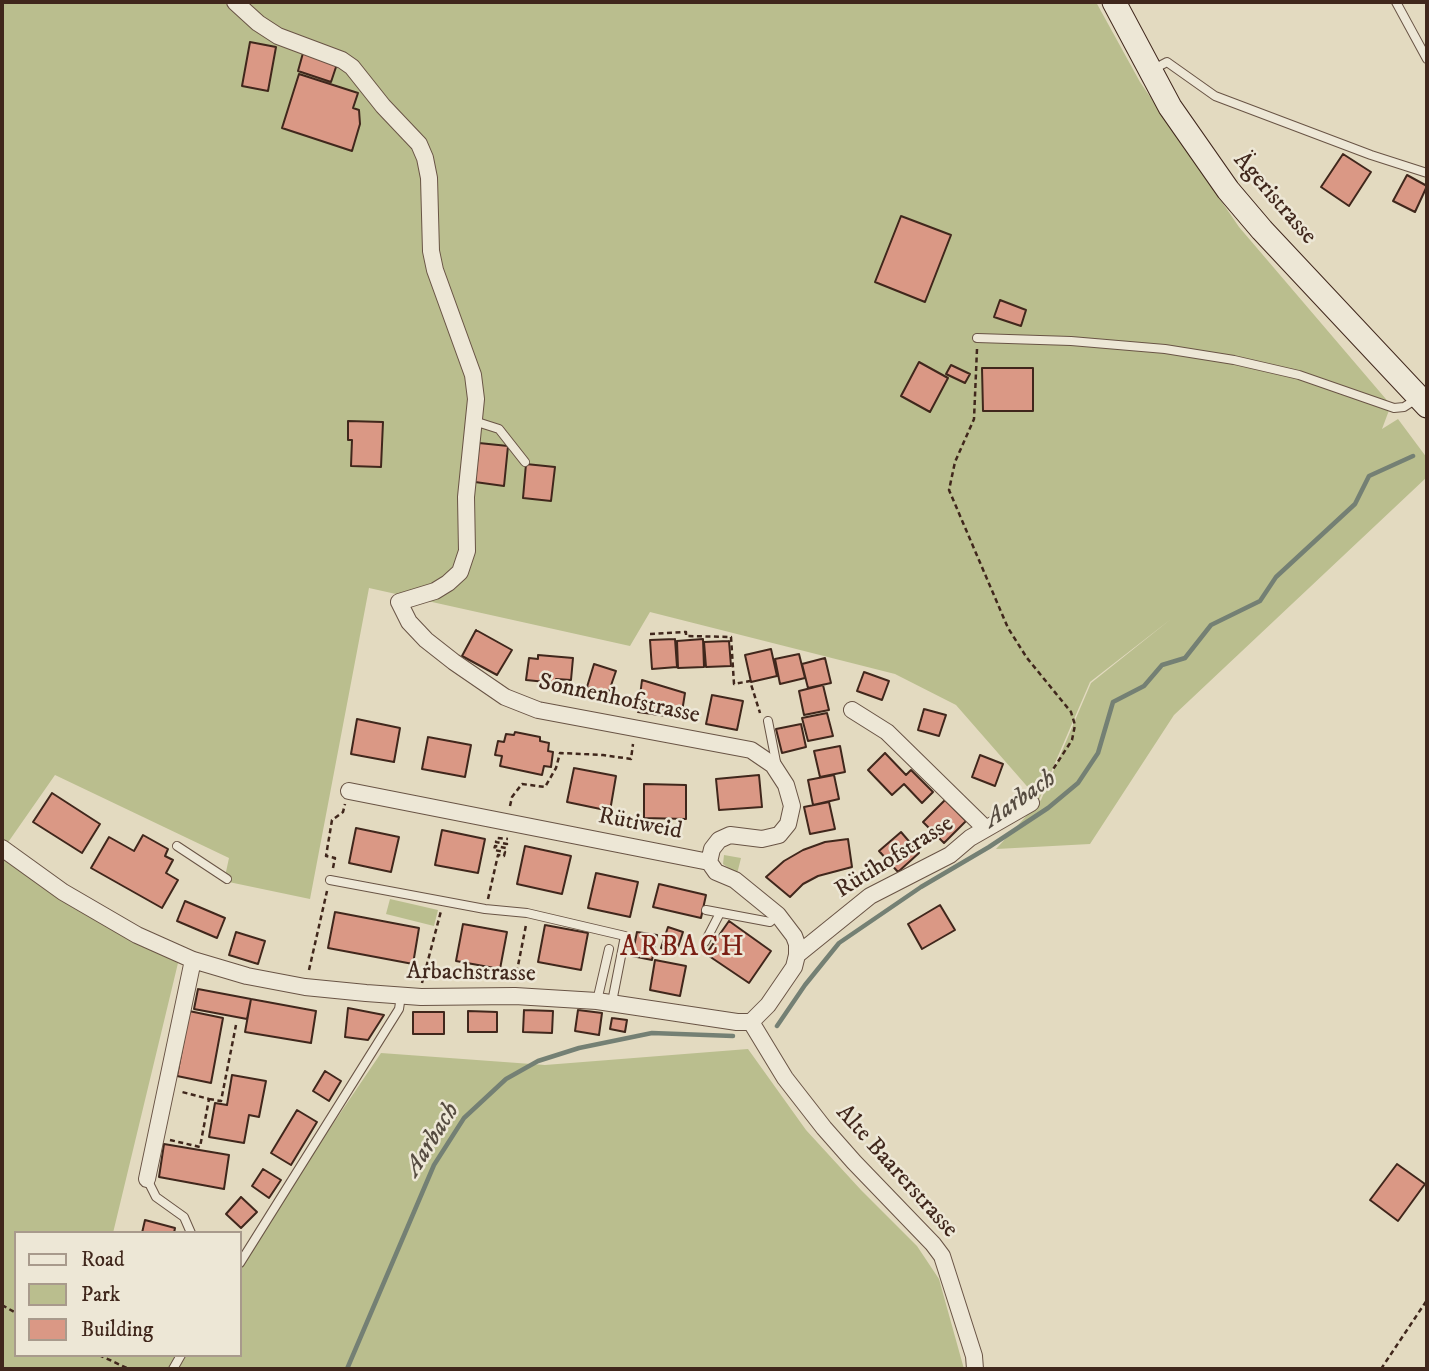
<!DOCTYPE html>
<html>
<head>
<meta charset="utf-8">
<style>
  body { margin:0 }
  #map { position:relative; width:1429px; height:1371px; overflow:hidden; background:#e3dac0; font-family:"IM FELL DW Pica",serif }
  canvas { display:block }
  .frame { position:absolute; inset:0; border:4px solid #40271c; pointer-events:none }
  .legend { position:absolute; left:14px; top:1231px; width:228px; height:126px; box-sizing:border-box; background:#ede7d6; border:2px solid #a89a8c; margin:0; padding:9px 12px; list-style:none; font-size:21px; color:#40271c }
  .legend li { display:flex; align-items:center; gap:14px; height:35px }
  .legend b { width:35px; border:2px solid #a89a8c }
</style>
</head>
<body>
<div id="map">
<canvas width="1429" height="1371"></canvas>
<div class="frame"></div>
<ul class="legend">
<li><b style="height:9px;background:#ede7d6"></b>Road</li>
<li><b style="height:19px;background:#babe8e"></b>Park</li>
<li><b style="height:19px;background:#da9885"></b>Building</li>
</ul>
</div>
<script>
const ctx = document.querySelector('canvas').getContext('2d');
ctx.lineJoin = 'round';
function fill(path, color) { ctx.fillStyle = color; ctx.fill(path, 'evenodd'); }
const shape = rows => new Path2D(rows.map(r => 'M' + r).join(''));
function stroke(path, color, width, dash) { ctx.strokeStyle = color; ctx.lineWidth = width; ctx.lineCap = dash ? 'butt' : 'round'; ctx.setLineDash(dash || []); ctx.stroke(path); }
function drawText(font, color, halo, rows, align = 'center') {
  ctx.font = font + ' "IM FELL DW Pica",serif'; ctx.lineWidth = 5; ctx.setLineDash([]); ctx.textBaseline = 'middle'; ctx.strokeStyle = halo; ctx.fillStyle = color; for (const [text, x, y, turn = 0] of rows) {
    ctx.save(); ctx.translate(x, y); ctx.rotate((+turn || 0) * Math.PI / 180); ctx.textAlign = isNaN(turn) ? turn : align; if (halo) ctx.strokeText(text, 0, 0); ctx.fillText(text, 0, 0); ctx.restore();
  }
}
fill(shape([
  [2,2,1096,2,1140,82,1239,227,1391,405,1382,429,1398,419,1427,458,1427,477,1174,715,1090,844,996,849,1041,800,1091,683,1171,619,1090,682,1039,800,956,705,895,674,650,612,630,646,369,588,310,899,224,881,229,858,55,775,2,851],
  [724,855,741,858,737,874,723,864],
  [2,859,76,908,178,963,113,1233,16,1233,16,1355,240,1355,240,1261,381,1053,545,1065,748,1049,806,1130,861,1190,917,1246,939,1279,964,1369,2,1369],
  [390,899,438,910,434,926,386,914]
]), '#babe8e');
stroke(shape([
  [777,1026,805,985,839,943,921,887,989,847,1048,808,1078,783,1098,753,1113,702,1144,686,1162,665,1185,658,1211,625,1260,601,1276,577,1355,504,1369,476,1413,456],
  [347,1369,434,1165,464,1118,506,1079,538,1061,579,1048,652,1033,733,1036]
]), '#748074', 4.5);
const building = shape([
  [250,42,276,47,268,91,242,86,250,42],
  [303,53,337,64,331,82,298,71,303,53],
  [299,74,358,93,353,108,359,110,360,124,352,151,282,128,299,74],
  [1343,154,1371,172,1349,206,1321,187,1343,154],
  [1407,175,1427,186,1415,212,1393,201,1407,175],
  [901,216,951,235,925,302,875,282,901,216],
  [1000,300,1026,310,1021,326,994,317,1000,300],
  [919,362,948,378,930,412,901,396,919,362],
  [951,365,970,374,965,383,946,374,951,365],
  [982,368,1033,368,1033,411,983,411,982,368],
  [348,421,383,422,381,467,351,466,352,440,348,440,348,421],
  [479,443,508,446,504,486,475,482,479,443],
  [526,464,555,467,551,501,523,498,526,464],
  [476,630,512,650,497,675,462,656,476,630],
  [675,639,677,667,652,669,650,640,675,639],
  [703,639,704,667,678,668,677,641,703,639],
  [729,641,731,666,706,667,704,642,729,641],
  [771,649,777,676,751,682,745,655,771,649],
  [799,654,805,678,780,684,775,659,799,654],
  [538,655,573,658,571,680,556,679,556,683,526,680,529,658,538,659,538,655],
  [825,658,831,683,808,688,802,664,825,658],
  [594,664,616,671,608,694,587,687,594,664],
  [864,672,889,681,882,700,857,691,864,672],
  [642,680,685,693,681,718,638,712,642,680],
  [823,685,829,710,804,715,799,691,823,685],
  [712,695,743,701,737,730,706,724,712,695],
  [924,709,946,715,939,736,918,730,924,709],
  [827,713,833,736,808,741,802,718,827,713],
  [357,719,400,728,394,762,351,754,357,719],
  [801,724,806,747,782,753,776,729,801,724],
  [515,732,540,737,540,741,549,743,548,751,553,752,551,767,544,766,542,775,500,766,502,756,495,755,498,741,504,742,506,734,514,735,515,732],
  [428,737,471,745,465,777,422,769,428,737],
  [840,746,845,772,820,777,814,751,840,746],
  [885,753,906,775,911,770,933,792,922,803,904,784,892,795,868,770,885,753],
  [980,755,1003,764,995,786,972,777,980,755],
  [574,768,616,776,610,811,567,802,574,768],
  [759,775,762,807,719,810,716,779,759,775],
  [834,775,839,799,813,805,808,780,834,775],
  [644,784,686,785,686,819,644,818,644,784],
  [52,793,100,824,82,853,33,822,52,793],
  [945,800,966,821,944,843,923,822,945,800],
  [829,802,835,829,810,834,804,807,829,802],
  [356,828,399,837,391,872,349,863,356,828],
  [442,830,485,839,478,873,435,865,442,830],
  [901,832,919,853,898,872,879,851,901,832],
  [143,835,168,849,165,856,173,860,166,873,178,880,162,908,91,868,109,837,134,851,143,835],
  [848,839,852,867,818,876,803,884,790,897,766,877,784,861,803,850,825,842,848,839],
  [525,846,571,856,562,894,517,884,525,846],
  [596,873,638,882,630,917,588,908,596,873],
  [659,884,706,895,701,918,653,907,659,884],
  [185,901,225,918,217,938,177,921,185,901],
  [940,905,955,930,922,949,908,924,940,905],
  [335,912,419,928,413,964,328,948,335,912],
  [729,921,771,951,749,983,706,954,729,921],
  [463,924,507,932,500,969,456,961,463,924],
  [545,925,588,933,581,970,538,962,545,925],
  [668,927,683,932,676,953,661,948,668,927],
  [236,932,265,941,258,964,229,955,236,932],
  [637,932,657,935,652,960,632,956,637,932],
  [655,960,686,966,680,996,650,990,655,960],
  [198,989,251,999,247,1019,194,1009,198,989],
  [251,999,316,1011,311,1043,245,1032,251,999],
  [348,1008,384,1015,368,1040,345,1037,348,1008],
  [524,1010,553,1011,552,1033,523,1032,524,1010],
  [578,1010,602,1013,599,1035,575,1031,578,1010],
  [189,1011,223,1018,211,1083,177,1076,189,1011],
  [468,1011,497,1012,497,1032,468,1032,468,1011],
  [413,1012,444,1012,444,1034,413,1034,413,1012],
  [612,1018,627,1020,625,1032,610,1029,612,1018],
  [325,1071,341,1081,329,1101,313,1091,325,1071],
  [232,1075,266,1081,259,1117,249,1115,244,1143,209,1137,215,1103,227,1105,232,1075],
  [297,1110,317,1122,291,1165,271,1153,297,1110],
  [164,1144,229,1155,224,1189,159,1177,164,1144],
  [1397,1164,1425,1184,1398,1221,1370,1200,1397,1164],
  [263,1169,281,1180,269,1198,252,1186,263,1169],
  [241,1197,257,1212,241,1228,226,1214,241,1197],
  [145,1220,175,1228,174,1233,142,1233,145,1220]
]);
fill(building, '#da9885');
stroke(building, '#40271c', 2);
const service = shape([
  [1396,2,1427,59],
  [1152,70,1167,62,1215,96,1371,155,1427,173],
  [977,338,1071,341,1165,349,1234,360,1299,375,1394,408,1404,407,1418,398],
  [474,421,499,429,525,462],
  [768,721,777,767],
  [177,846,227,879],
  [330,880,485,909,527,913,625,936,612,1002],
  [706,910,770,922,778,915],
  [705,942,720,913],
  [597,1001,609,949],
  [147,1179,156,1197,184,1217,191,1233],
  [240,1263,399,1009,401,996],
  [173,1369,181,1355]
]);
const minor = shape([
  [235,2,258,23,278,36,342,60,352,67,383,106,419,144,425,158,429,178,431,251,435,270,473,375,476,399,466,497,467,551,460,572,448,583,435,591,399,602,409,622,426,640,454,662,505,697,538,710,751,750,773,765,786,785,792,806,788,824,779,835,762,839,730,835,719,840,712,849,709,862],
  [852,710,887,732,985,828],
  [349,791,709,862,716,872,735,880,778,915,794,936,797,944,797,955,794,967,768,1005,751,1022],
  [2,848,63,892,137,935,193,960,247,976,305,987,366,993,421,997,515,996,597,1001,737,1022,751,1022],
  [797,955,870,896,950,855,970,838,1031,803],
  [751,1022,785,1078,824,1128,854,1162,933,1244,942,1256,974,1356,975,1369],
  [147,1179,193,960]
]);
const secondary = shape([
  [1114,2,1170,107,1228,190,1262,230,1427,406]
]);
stroke(service, '#695445', 10);
stroke(minor, '#695445', 18);
stroke(secondary, '#40271c', 25);
stroke(shape([
  [977,349,974,419,955,462,949,490,1008,628,1027,658,1071,712,1075,725,1072,740,1039,791],
  [650,634,686,632,686,636,731,637,734,684,750,681,760,713],
  [510,806,512,797,522,784,545,787,556,768,560,753,603,755,631,759,633,744],
  [333,868,335,858,326,856,332,820,343,812,345,804],
  [488,899,498,855,504,856,505,852,494,850,495,846,506,848,507,844,496,842,497,838,508,839],
  [309,970,327,891],
  [515,981,526,925],
  [422,983,441,911],
  [209,1099,221,1101,236,1025],
  [170,1140,200,1147,209,1099,182,1092],
  [2,1305,16,1313],
  [99,1355,129,1369],
  [1381,1369,1427,1300]
]), '#40271c', 2.5, [5, 3.5]);
stroke(service, '#ede7d6', 8);
stroke(minor, '#ede7d6', 16);
stroke(secondary, '#ede7d6', 23);
drawText('24px', '#40271c', '#ede7d6', [
  ["Ägeristrasse",1274,199,49],
  ["Sonnenhofstrasse",619,700,12],
  ["Rütiweid",640,825,11],
  ["Rütihofstrasse",895,858,-32],
  ["Arbachstrasse",471,974,1],
  ["Alte Baarerstrasse",896,1172,48]
]);
drawText('italic 26px', '#564c41', '#ede7d6', [
  ["Aarbach",1021,800,-35],
  ["Aarbach",433,1140,-58]
]);
ctx.letterSpacing = '2px';
drawText('28px', '#7a1f14', '#ede7d6', [
  ["ARBACH",683,949]
]);
ctx.letterSpacing = '0px';
</script>
</body>
</html>
